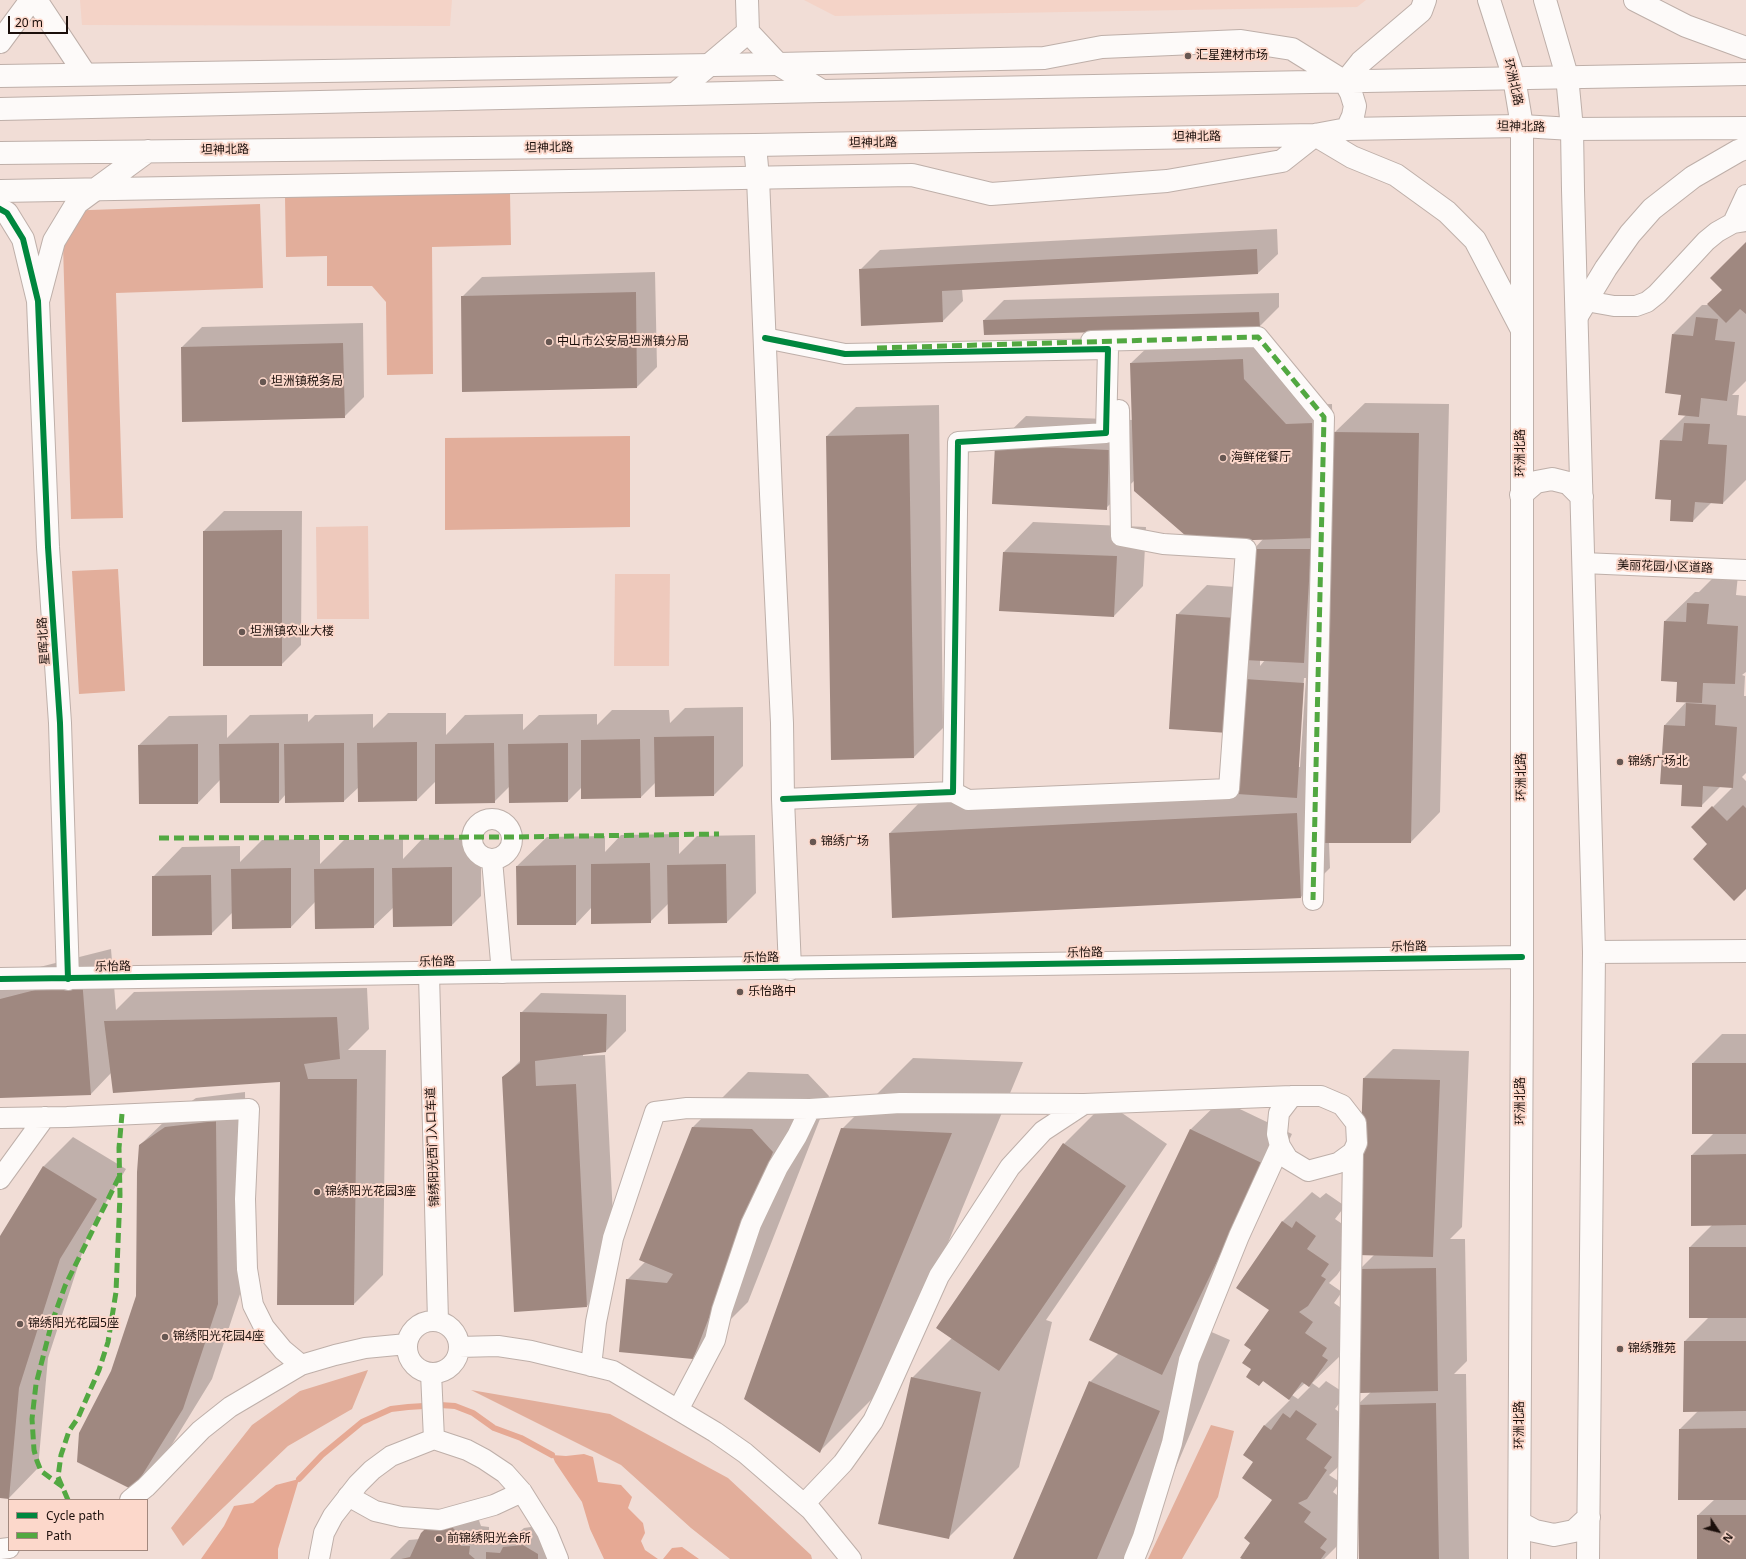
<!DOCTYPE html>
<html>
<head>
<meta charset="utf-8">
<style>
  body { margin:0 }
  #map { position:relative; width:1746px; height:1559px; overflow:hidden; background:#f1ddd6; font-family:"Noto Sans",sans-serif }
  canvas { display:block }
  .legend { position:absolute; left:8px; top:1499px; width:140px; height:52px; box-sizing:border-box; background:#fcd8cb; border:1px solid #a2887e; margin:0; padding:5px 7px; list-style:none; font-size:12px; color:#1b0f0b }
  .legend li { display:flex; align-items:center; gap:8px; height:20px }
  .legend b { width:20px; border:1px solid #a2887e }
  .north { position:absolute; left:1698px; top:1511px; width:40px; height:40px; -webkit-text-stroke:3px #fcd8cb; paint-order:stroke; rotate:125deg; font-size:11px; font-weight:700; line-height:16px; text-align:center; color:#1b0f0b }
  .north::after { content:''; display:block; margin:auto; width:14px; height:18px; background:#1b0f0b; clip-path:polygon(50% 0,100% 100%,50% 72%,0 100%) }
  .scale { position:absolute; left:8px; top:16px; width:60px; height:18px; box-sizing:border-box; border:2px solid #1b0f0b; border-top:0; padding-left:5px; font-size:12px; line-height:14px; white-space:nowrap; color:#1b0f0b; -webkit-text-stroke:3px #fcd8cb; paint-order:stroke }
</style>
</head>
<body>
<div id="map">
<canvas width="1746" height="1559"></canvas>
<ul class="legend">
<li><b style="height:5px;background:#00873e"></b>Cycle path</li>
<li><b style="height:5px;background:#52a841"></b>Path</li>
</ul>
<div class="north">N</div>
<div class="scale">20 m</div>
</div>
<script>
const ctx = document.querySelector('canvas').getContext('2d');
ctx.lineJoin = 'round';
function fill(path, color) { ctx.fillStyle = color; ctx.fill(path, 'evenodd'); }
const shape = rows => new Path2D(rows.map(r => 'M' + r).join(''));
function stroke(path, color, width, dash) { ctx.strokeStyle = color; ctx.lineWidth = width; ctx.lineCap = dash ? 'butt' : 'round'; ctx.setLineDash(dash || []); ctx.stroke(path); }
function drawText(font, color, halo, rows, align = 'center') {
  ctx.font = font + ' "Noto Sans","Noto Sans SC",sans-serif'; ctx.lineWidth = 4; ctx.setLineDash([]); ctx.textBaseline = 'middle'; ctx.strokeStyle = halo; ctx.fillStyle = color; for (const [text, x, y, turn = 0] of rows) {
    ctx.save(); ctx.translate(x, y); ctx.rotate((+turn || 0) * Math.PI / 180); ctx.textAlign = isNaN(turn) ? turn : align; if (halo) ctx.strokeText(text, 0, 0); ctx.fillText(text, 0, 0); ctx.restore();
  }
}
fill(shape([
  [80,0,452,0,450,26,82,25],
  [804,0,1366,0,1357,7,835,16]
]), '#f4d3c7');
fill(shape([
  [368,526,369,619,317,619,316,527],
  [615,574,670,574,669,666,614,666]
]), '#eec9bc');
fill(shape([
  [510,193,511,245,432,247,433,374,387,375,386,302,372,286,327,286,327,256,286,257,285,197],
  [260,204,263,288,116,293,123,518,71,519,62,211],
  [630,436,630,527,445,530,445,438],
  [118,569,125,691,79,694,72,571],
  [368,1370,352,1409,288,1446,183,1546,171,1528,252,1425,300,1391],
  [471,1390,610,1414,728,1478,811,1555,812,1559,730,1559,691,1528,621,1465],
  [1211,1425,1234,1431,1218,1497,1182,1559,1148,1559]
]), '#e2ae9b');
fill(shape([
  [584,1454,593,1457,598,1482,621,1485,632,1497,628,1508,643,1523,645,1533,641,1541,645,1550,658,1559,604,1559,590,1529,582,1502,555,1462,552,1455,566,1456],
  [299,1479,278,1549,278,1559,201,1559,224,1526,234,1506,253,1503,276,1485],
  [682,1547,699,1559,663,1559,672,1548]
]), '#e6a994');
fill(shape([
  [1277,229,1278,254,1258,273,962,289,963,301,943,321,860,270,880,250],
  [1746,244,1746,381,1732,395,1739,395,1737,415,1746,416,1746,480,1723,503,1712,502,1693,521,1672,499,1661,440,1686,415,1682,394,1666,392,1673,334,1702,305,1708,305,1723,290],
  [655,272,657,367,637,387,463,391,462,297,482,277],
  [1279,293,1279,307,1259,327,984,320,1004,300],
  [363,323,364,397,344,417,183,421,182,347,202,327],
  [1263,339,1307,405,1332,404,1333,449,1335,449,1335,432,1365,403,1449,404,1440,812,1411,842,1329,842,1330,868,1301,897,893,917,890,833,919,803,1238,788,1243,716,1177,615,1207,585,1250,588,1253,550,1264,538,1135,480,1106,508,996,445,1026,416,1133,420,1131,363,1151,344],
  [1330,635,1330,654,1325,641],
  [1260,660,1265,660,1260,666],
  [1304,678,1306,678,1300,767,1298,767],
  [939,405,943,728,914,757,827,436,856,407],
  [224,511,302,511,301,645,281,665,204,531],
  [1033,522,1146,527,1143,586,1114,616,1000,610,1004,552],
  [1717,574,1738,575,1736,595,1746,596,1746,672,1742,675,1745,676,1744,696,1746,696,1746,773,1742,777,1746,781,1746,888,1693,827,1733,787,1721,786,1701,806,1683,784,1661,783,1665,725,1687,701,1678,681,1665,621,1695,592,1699,592],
  [743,707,743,766,714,795,656,782,641,797,582,787,568,801,510,786,494,802,436,781,417,800,359,787,344,801,286,794,279,802,220,780,198,803,139,745,169,716,227,715,227,738,250,715,308,714,308,722,315,715,373,714,373,728,388,713,446,713,446,735,465,715,523,714,523,730,539,715,597,714,597,725,612,710,669,710,670,723,685,708],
  [679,834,679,854,697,836,755,835,756,893,727,922,668,904,650,922,592,907,576,924,517,866,547,837,605,836,605,852,621,835],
  [423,838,481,838,481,896,452,925,394,907,373,927,315,902,291,927,233,912,211,934,153,877,182,847,240,846,240,862,262,840,320,839,320,864,344,840,403,839,403,859],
  [111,949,116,1010,134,992,367,988,369,1029,348,1050,386,1050,383,1275,354,1304,281,1081,111,1073,91,1094,0,1097,0,977],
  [541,993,626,995,626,1031,606,1051,583,1054,583,1056,605,1055,616,1277,587,1306,503,1078,521,1060,521,1013],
  [1722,1034,1746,1034,1746,1559,1698,1559,1698,1515,1715,1499,1680,1429,1698,1411,1685,1341,1709,1317,1690,1247,1712,1225,1692,1155,1714,1133,1693,1063],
  [1393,1049,1469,1051,1462,1227,1450,1239,1465,1239,1467,1361,1454,1374,1466,1374,1469,1559,1360,1559,1356,1440,1337,1468,1329,1475,1340,1482,1333,1492,1356,1509,1354,1522,1337,1546,1324,1559,1244,1559,1273,1499,1255,1462,1264,1426,1290,1400,1264,1380,1259,1385,1253,1369,1252,1350,1270,1310,1282,1222,1312,1192,1320,1198,1326,1193,1345,1206,1335,1219,1357,1234,1355,1249,1337,1275,1329,1283,1342,1292,1334,1303,1356,1318,1357,1330,1339,1357,1312,1383,1319,1388,1326,1381,1346,1394,1335,1409,1358,1425,1357,1405,1371,1392,1359,1270,1375,1254,1364,1078],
  [1305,1383,1310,1387,1298,1399,1292,1395],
  [913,1058,1023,1062,891,1380,820,1451,842,1129],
  [748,1072,808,1074,829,1096,748,1302,692,1358,627,1280,645,1262,692,1128],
  [245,1092,247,1273,212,1379,163,1459,133,1489,112,1371,137,1296,140,1145,170,1116,196,1098],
  [1221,1100,1292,1134,1200,1327,1230,1340,1137,1559,1014,1559,1090,1382,1119,1353,1090,1339,1191,1129],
  [1106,1102,1167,1144,1046,1320,1052,1322,1019,1467,948,1538,912,1378,952,1338,1064,1144],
  [73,1137,126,1169,90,1229,48,1358,38,1468,9,1498,0,1497,0,1238,44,1166],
  [476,1512,481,1526,489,1527,489,1534,495,1539,501,1539,507,1533,518,1533,524,1528,544,1525,558,1545,546,1559,390,1559,409,1540,420,1539]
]), '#0003');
stroke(shape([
  [299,1479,322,1455,362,1422,391,1409,408,1407,440,1405,455,1406,473,1413,494,1428,521,1438,552,1455]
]), '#e6a994', 6);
fill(shape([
  [1746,242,1746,314,1740,309,1726,323,1707,304,1722,290,1710,278],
  [1257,249,1258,274,942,291,943,322,861,326,859,269],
  [636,292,637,388,462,392,461,296],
  [1259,312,1260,328,984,335,983,320],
  [1696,317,1718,319,1715,340,1735,342,1727,401,1701,398,1699,417,1678,415,1681,395,1665,393,1672,334,1693,336],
  [343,343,345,418,182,422,181,347],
  [1243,359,1244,379,1286,424,1312,423,1315,538,1193,542,1134,491,1130,363],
  [1684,423,1710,424,1708,444,1727,445,1723,504,1695,502,1693,522,1670,521,1671,500,1655,499,1660,440,1682,441],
  [1334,432,1419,433,1411,843,1324,843],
  [909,434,914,758,831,760,826,436],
  [995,445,1109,450,1107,510,992,504],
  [282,530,282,666,203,666,203,531],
  [1252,549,1311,549,1304,663,1244,660],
  [1003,552,1117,556,1114,617,999,611],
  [1687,603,1709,604,1707,624,1738,626,1735,684,1703,683,1702,703,1676,702,1677,682,1661,681,1664,621,1686,622],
  [1176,614,1236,618,1228,733,1169,729],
  [1245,679,1304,683,1297,798,1237,794],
  [1686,703,1716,705,1715,725,1737,727,1733,788,1703,786,1702,807,1681,806,1682,785,1660,784,1664,725,1685,726],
  [714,736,714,796,655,797,654,737],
  [640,739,641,798,581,799,581,740],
  [417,742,417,801,358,802,357,743],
  [279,743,279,803,220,803,219,744],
  [344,743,344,802,285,803,284,744],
  [494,743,495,803,435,804,435,744],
  [568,743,568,802,509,803,508,744],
  [198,744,198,804,139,804,138,745],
  [1743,805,1746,808,1746,889,1734,901,1693,859,1707,844,1691,827,1712,806,1727,821],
  [1297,813,1301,898,892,918,889,833],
  [650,863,651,923,591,924,591,864],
  [726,864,727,923,668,924,667,865],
  [576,865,576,925,517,925,516,866],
  [452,867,452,926,393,927,392,868],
  [291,868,291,928,232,929,231,869],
  [374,868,374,928,315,929,314,869],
  [211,875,212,935,152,936,152,876],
  [82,978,91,1095,0,1098,0,999],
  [520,1012,607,1014,606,1052,535,1061,536,1086,576,1084,587,1307,514,1312,502,1077,520,1063],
  [337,1017,340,1059,304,1064,308,1079,357,1079,354,1305,277,1305,280,1082,113,1093,104,1021],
  [1692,1063,1746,1063,1746,1134,1692,1134],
  [1363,1078,1440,1080,1433,1257,1357,1255],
  [216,1121,218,1304,183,1409,133,1490,77,1462,79,1433,111,1371,136,1296,137,1172,139,1145,165,1127],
  [692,1127,752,1129,773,1152,693,1359,619,1352,626,1279,667,1283,673,1274,639,1260],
  [841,1128,952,1133,820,1453,744,1399],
  [1190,1129,1264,1164,1162,1375,1089,1340],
  [1063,1143,1126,1186,999,1371,936,1328],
  [1746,1154,1746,1225,1691,1226,1691,1155],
  [43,1166,97,1199,60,1259,19,1388,9,1499,0,1498,0,1236],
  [1282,1221,1292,1228,1296,1221,1316,1236,1307,1249,1329,1264,1321,1276,1326,1279,1308,1306,1299,1312,1313,1322,1305,1333,1327,1348,1322,1356,1328,1360,1309,1387,1302,1382,1289,1400,1263,1381,1259,1386,1246,1377,1251,1369,1242,1363,1251,1350,1244,1345,1269,1310,1236,1288],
  [1689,1247,1746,1247,1746,1318,1689,1318],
  [1436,1268,1438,1391,1360,1393,1358,1269],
  [1684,1341,1746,1341,1746,1411,1683,1412],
  [911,1377,981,1392,949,1539,878,1524],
  [1089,1381,1160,1411,1097,1559,1013,1559],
  [1436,1403,1439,1559,1359,1559,1356,1405],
  [1296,1410,1317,1424,1306,1439,1332,1457,1324,1468,1327,1470,1307,1499,1298,1503,1311,1512,1304,1522,1327,1539,1320,1548,1326,1552,1321,1559,1242,1559,1240,1558,1250,1543,1244,1538,1272,1500,1242,1478,1253,1462,1243,1455,1264,1425,1271,1430,1283,1413,1290,1418],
  [1746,1428,1746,1500,1678,1500,1679,1429],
  [1697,1515,1746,1515,1746,1559,1697,1559],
  [448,1523,457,1532,461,1546,470,1546,469,1554,475,1559,401,1559,410,1557,421,1533,427,1527],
  [523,1545,538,1554,538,1559,486,1559,486,1552,500,1553,503,1547]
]), '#9f8880');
const street = shape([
  [1733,223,1746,195],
  [1586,301,1614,306,1636,306,1647,302,1657,294,1706,241,1717,232,1733,223,1746,221],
  [765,338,845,354,1108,349,1106,433,958,442,953,792,783,799],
  [1091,341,1258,337,1324,417,1313,900],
  [1583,563,1746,570],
  [953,792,968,800,1229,789,1246,549,1163,544,1121,536,1119,410],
  '472 839a20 20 0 1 1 40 0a20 20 0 1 1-40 0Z',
  [492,860,502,973],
  [429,974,438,1321],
  [0,1118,67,1117,249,1109,245,1199,247,1269,253,1305,264,1327,283,1350,301,1365],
  [0,1179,45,1117],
  '407 1347a26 26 0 1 1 52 0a26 26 0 1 1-52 0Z',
  [459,1347,498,1346,531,1351,613,1371,715,1432,745,1453,811,1510,851,1559],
  [591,1366,596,1322,613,1238,655,1112,687,1108,810,1109,900,1103,1084,1104,1292,1096,1321,1096,1342,1105,1356,1123,1357,1143,1353,1152,1338,1163,1308,1171,1288,1159,1280,1146,1277,1134,1279,1113,1292,1096],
  [431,1373,434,1439],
  [678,1410,715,1340,722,1310,751,1224,778,1167,797,1136,810,1109],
  [348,1496,375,1511,401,1517,440,1520,494,1505,522,1492],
  [130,1500,146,1487,201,1430,230,1407,301,1365,335,1355,365,1348,407,1344],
  [804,1504,843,1463,873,1421,886,1394,939,1276,1010,1167,1043,1131,1084,1104],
  [0,1549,9,1548],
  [319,1559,324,1533,333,1516,358,1484,372,1470,391,1456,434,1439,467,1450,484,1459,505,1473,522,1492,547,1532,558,1559],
  [1134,1559,1143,1537,1172,1443,1189,1360,1239,1236,1280,1146],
  [1347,1559,1353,1152]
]);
const secondary = shape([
  [36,0,85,74],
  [747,0,748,32,778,64,822,91],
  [1489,0,1514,78,1522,126,1522,995,1519,1559],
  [1545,0,1567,76,1572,129,1573,190,1594,952,1588,1559],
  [0,42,31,0],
  [675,94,748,32],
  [755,145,758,178,771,494,782,723,783,799,790,969],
  [0,209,7,213,23,239,38,301,48,547,60,723,68,979],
  [39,298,54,241,77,203,96,189],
  [1521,495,1536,482,1552,479,1568,483,1582,497],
  [1594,952,1746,951],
  [0,979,1522,957],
  [1520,1523,1535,1531,1554,1535,1574,1531,1589,1517]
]);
const primary = shape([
  [1635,0,1686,26,1746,48],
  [0,76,778,64,1044,58,1102,47,1241,41,1292,49,1345,82,1351,93,1355,106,1353,116,1347,129],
  [1345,82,1361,62,1421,11,1425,0],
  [0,109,822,91,1746,74],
  [0,153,755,145,1315,135,1347,129,1458,127,1522,126,1572,129,1746,128],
  [96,189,148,151],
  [0,191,912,175,991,194,1167,181,1282,161,1315,135,1352,157,1396,175,1447,212,1475,240,1522,330],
  [1577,316,1606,268,1630,234,1652,209,1693,177,1738,151,1746,148]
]);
stroke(street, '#beafa9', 22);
stroke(secondary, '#beafa9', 24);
stroke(primary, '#beafa9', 24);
stroke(street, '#fdfaf9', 20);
stroke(secondary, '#fdfaf9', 22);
stroke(primary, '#fdfaf9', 22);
stroke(shape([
  [877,348,1258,337,1324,417,1313,900],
  [159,838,512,837,719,834],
  [63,1487,41,1471,37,1461,34,1450,32,1419,36,1384,52,1322,65,1286,119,1177],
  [68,1500,58,1477,61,1455,69,1431,78,1418,99,1370,108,1342,116,1292,120,1195,119,1148,122,1114]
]), '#52a841', 5, [10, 5]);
stroke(shape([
  [0,209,7,213,23,239,38,301,48,547,60,723,68,979],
  [765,338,845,354,1108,349,1106,433,958,442,953,792,783,799],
  [0,979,1522,957]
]), '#00873e', 6);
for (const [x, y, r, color] of [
  [1188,56,4,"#665752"],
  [549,342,4,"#665752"],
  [263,382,4,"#665752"],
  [1223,458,4,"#665752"],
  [242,632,4,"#665752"],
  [1620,762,4,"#665752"],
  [813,842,4,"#665752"],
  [740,992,4,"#665752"],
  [317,1192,4,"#665752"],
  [20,1324,4,"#665752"],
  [165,1337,4,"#665752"],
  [1620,1349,4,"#665752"],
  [439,1539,4,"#665752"]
]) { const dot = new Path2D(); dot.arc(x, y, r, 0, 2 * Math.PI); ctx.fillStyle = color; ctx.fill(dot); stroke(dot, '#fcd8cb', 1.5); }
drawText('12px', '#1b0f0b', '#fcd8cb', [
  ["汇星建材市场",1196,56],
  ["中山市公安局坦洲镇分局",557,342],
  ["坦洲镇税务局",271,382],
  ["海鲜佬餐厅",1231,458],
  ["坦洲镇农业大楼",250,632],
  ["锦绣广场北",1628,762],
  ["锦绣广场",821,842],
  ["乐怡路中",748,992],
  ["锦绣阳光花园3座",325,1192],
  ["锦绣阳光花园5座",28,1324],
  ["锦绣阳光花园4座",173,1337],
  ["锦绣雅苑",1628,1349],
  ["前锦绣阳光会所",447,1539]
], 'left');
drawText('12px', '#1b0f0b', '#fcd8cb', [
  ["环洲北路",1513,82,77],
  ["坦神北路",1521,127,1],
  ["坦神北路",1197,137,-1],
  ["坦神北路",873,143,-1],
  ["坦神北路",549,148,-1],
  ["坦神北路",225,150,-1],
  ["环洲北路",1521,453,-90],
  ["美丽花园小区道路",1665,567,2],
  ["星晖北路",44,641,-94],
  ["环洲北路",1522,777,-90],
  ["乐怡路",1409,947,-1],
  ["乐怡路",1085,953,-1],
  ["乐怡路",761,958,-1],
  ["乐怡路",437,962,-1],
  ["乐怡路",113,967,-1],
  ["环洲北路",1521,1101,-90],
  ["锦绣阳光西门入口车道",433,1147,-92],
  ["环洲北路",1520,1425,-90]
]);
</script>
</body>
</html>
